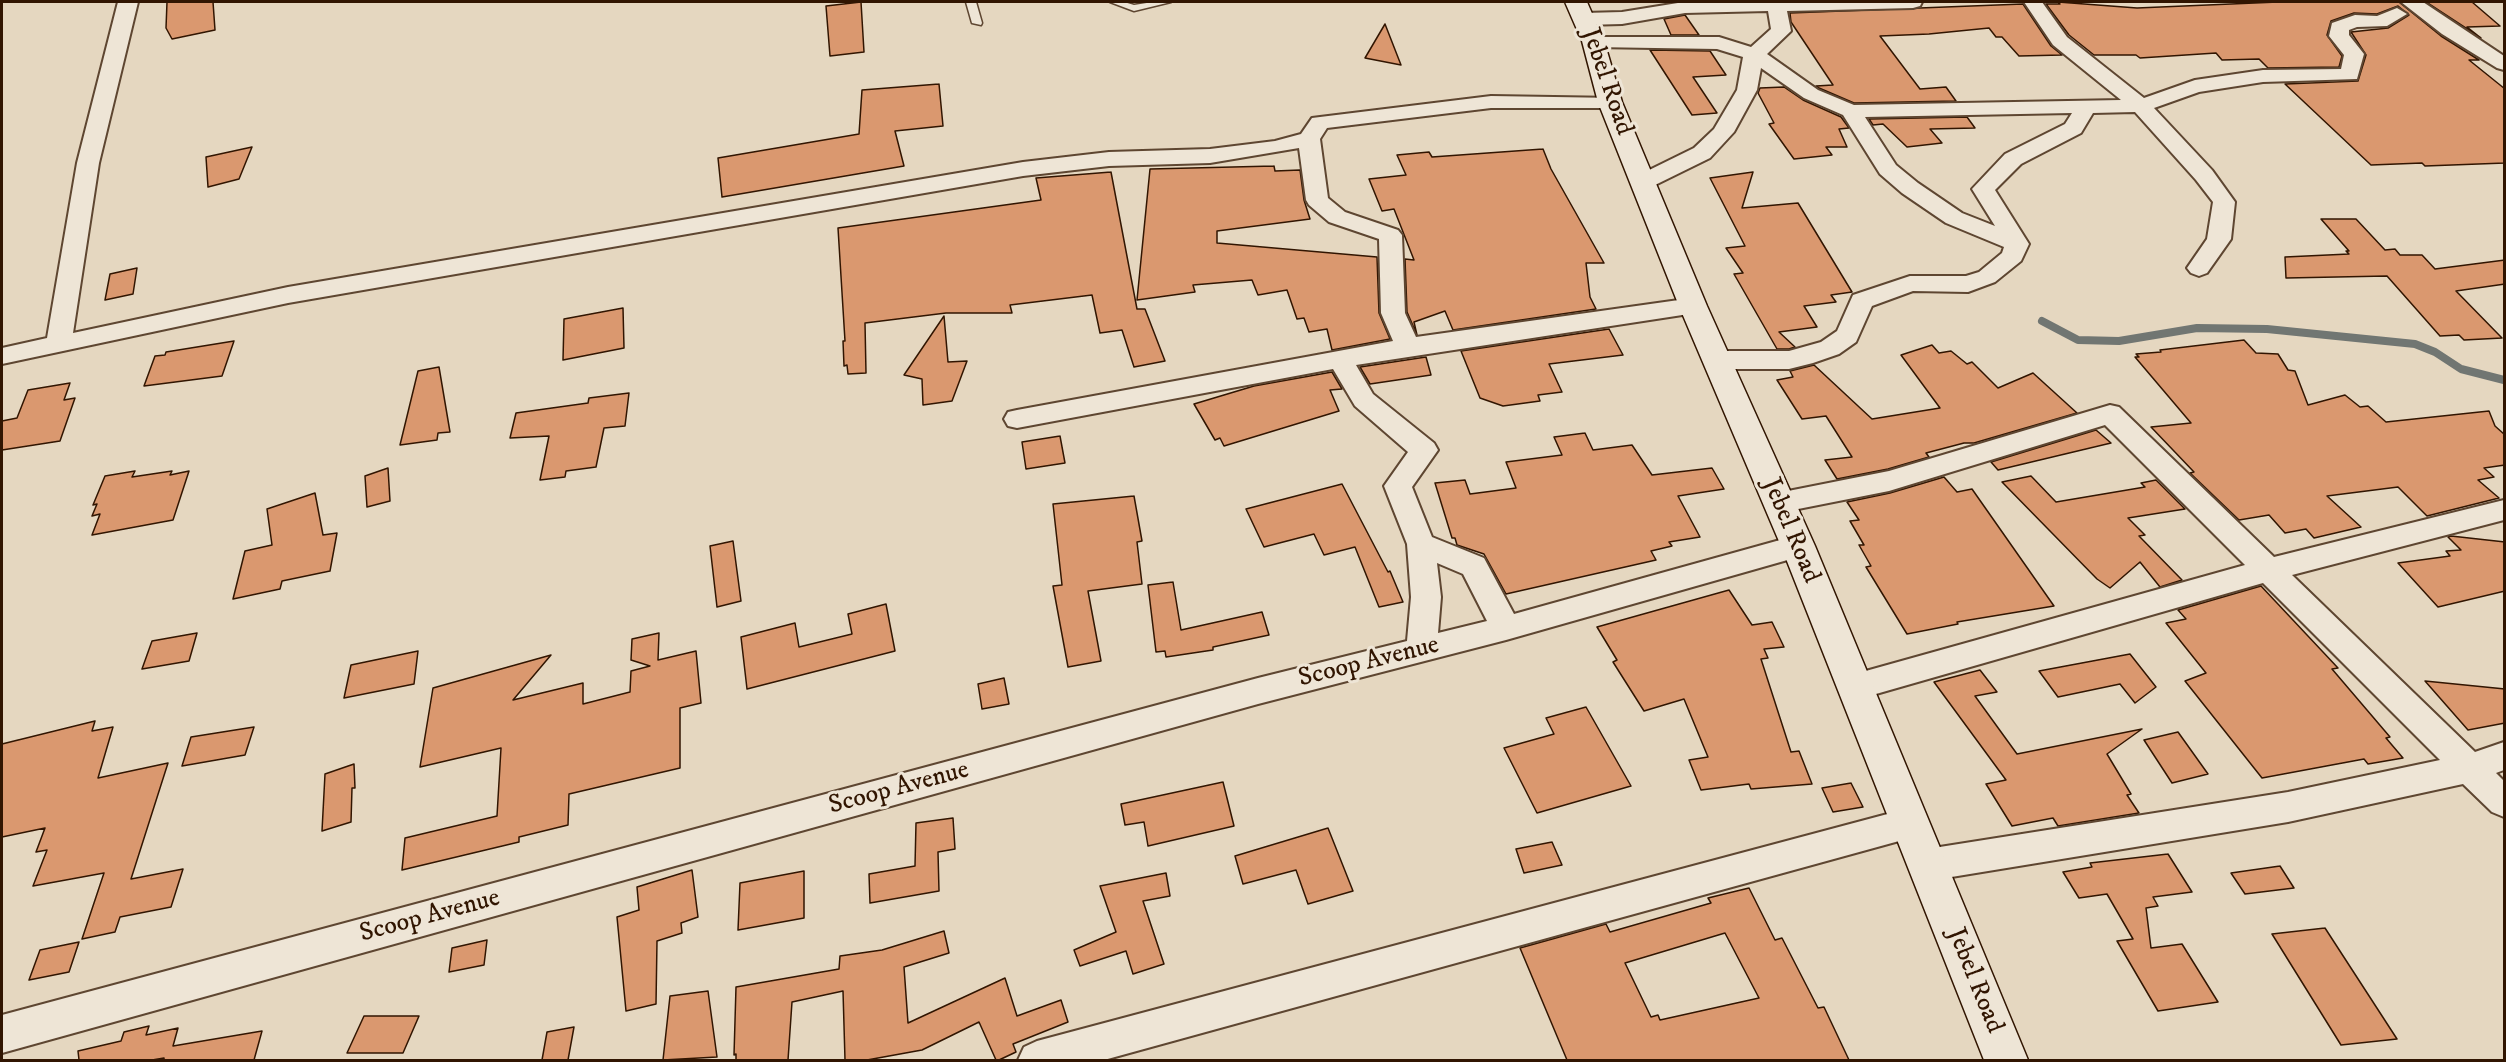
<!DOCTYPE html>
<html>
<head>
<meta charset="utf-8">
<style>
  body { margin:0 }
  #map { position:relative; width:2506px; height:1062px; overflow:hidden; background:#e5d7c0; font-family:"IM FELL DW Pica",serif }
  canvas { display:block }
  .frame { position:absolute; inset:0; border:3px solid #311501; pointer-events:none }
</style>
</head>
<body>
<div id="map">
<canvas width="2506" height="1062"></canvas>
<div class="frame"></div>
</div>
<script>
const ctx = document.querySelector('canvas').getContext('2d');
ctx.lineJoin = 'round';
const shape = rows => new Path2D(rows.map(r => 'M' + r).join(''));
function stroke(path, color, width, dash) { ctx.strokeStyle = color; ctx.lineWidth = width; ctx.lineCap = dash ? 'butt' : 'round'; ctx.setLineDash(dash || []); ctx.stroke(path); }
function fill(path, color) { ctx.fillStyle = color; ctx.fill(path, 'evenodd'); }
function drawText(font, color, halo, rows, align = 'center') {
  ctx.font = font + ' "IM FELL DW Pica",serif'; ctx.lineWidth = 6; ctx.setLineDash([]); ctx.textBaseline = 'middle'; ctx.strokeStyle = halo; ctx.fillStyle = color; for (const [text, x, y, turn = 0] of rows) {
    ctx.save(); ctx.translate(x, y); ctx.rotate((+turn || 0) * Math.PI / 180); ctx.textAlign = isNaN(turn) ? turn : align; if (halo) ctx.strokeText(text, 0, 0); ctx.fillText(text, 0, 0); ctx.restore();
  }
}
stroke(shape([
  [2042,321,2078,340,2119,341,2197,328,2267,329,2415,344,2435,352,2461,369,2504,380]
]), '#717672', 8);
const building = shape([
  [167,2,213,2,215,30,172,39,166,28,167,2],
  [861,2,864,52,830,56,826,6,861,2],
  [2058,2,2137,8,2278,2,2399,2,2441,36,2479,60,2469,60,2505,89,2505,163,2425,166,2422,163,2371,165,2285,84,2358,81,2366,55,2351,32,2388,28,2409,15,2398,6,2377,14,2354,13,2331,21,2327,35,2342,56,2339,67,2268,68,2259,59,2222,60,2216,53,2140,58,2136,55,2094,55,2069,35,2046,4,2060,4,2058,2],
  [2426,2,2472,2,2500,26,2467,27,2481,38,2426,2],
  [2023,4,2051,46,2062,55,2019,56,2002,37,1996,37,1989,28,1929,34,1880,36,1920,89,1946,87,1956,101,1854,103,1819,88,1816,86,1833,85,1791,22,1790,13,2023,4],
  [1685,15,1699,35,1671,35,1664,19,1685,15],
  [1385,24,1401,65,1365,58,1385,24],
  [1650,50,1710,51,1726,75,1693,77,1717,113,1692,115,1650,50],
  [939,84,943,126,895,131,904,166,722,197,718,158,859,134,862,90,939,84],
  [1784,87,1803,100,1841,117,1849,128,1839,129,1847,147,1826,147,1832,155,1794,159,1769,124,1774,123,1758,93,1760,88,1784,87],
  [1967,117,1975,128,1930,129,1942,143,1907,147,1883,124,1873,125,1869,119,1967,117],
  [252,147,239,179,208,187,206,157,252,147],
  [1543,149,1551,169,1604,263,1586,263,1590,297,1596,309,1453,330,1445,311,1414,322,1417,335,1407,312,1405,259,1414,260,1394,209,1382,211,1369,179,1406,175,1397,155,1429,152,1432,157,1543,149],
  [1274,166,1275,171,1300,170,1304,200,1310,219,1217,231,1217,243,1377,257,1379,313,1390,339,1332,350,1327,329,1309,332,1304,318,1297,319,1287,290,1258,295,1252,280,1193,285,1195,292,1137,300,1150,169,1274,166],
  [1111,172,1137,309,1145,309,1165,361,1134,367,1122,330,1100,333,1092,295,1010,305,1012,313,946,313,865,323,866,373,848,374,847,365,844,366,843,341,845,341,838,228,1041,200,1036,178,1111,172],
  [1753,172,1742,208,1798,203,1852,292,1831,295,1836,302,1804,306,1817,327,1779,332,1795,347,1789,349,1777,349,1734,274,1743,273,1726,248,1745,246,1710,178,1753,172],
  [2321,219,2356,219,2385,250,2395,249,2400,255,2422,255,2435,269,2505,260,2505,284,2456,291,2502,338,2464,340,2459,335,2440,336,2387,276,2286,278,2285,257,2349,254,2346,251,2349,251,2321,219],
  [137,268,133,294,105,300,110,274,137,268],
  [623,308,624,348,563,360,564,319,623,308],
  [944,316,948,362,967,361,952,401,923,405,922,379,904,375,944,316],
  [1609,329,1623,355,1549,364,1562,392,1538,395,1540,401,1503,406,1480,398,1461,351,1609,329],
  [2244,340,2256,353,2278,354,2288,370,2295,371,2308,405,2345,395,2360,407,2368,406,2386,422,2489,411,2495,426,2505,435,2505,465,2484,468,2494,477,2478,480,2499,498,2427,516,2398,487,2327,496,2361,527,2314,538,2306,529,2285,533,2269,515,2239,520,2190,473,2194,472,2151,427,2191,423,2135,357,2139,357,2136,354,2161,352,2160,350,2244,340],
  [234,341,222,376,144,386,155,356,165,355,166,352,234,341],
  [1932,345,1939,353,1951,351,1967,364,1972,362,1998,388,2033,373,2077,413,1974,443,1964,443,1926,453,1929,457,1888,469,1837,479,1825,460,1852,457,1826,416,1802,419,1777,380,1793,377,1790,371,1814,365,1872,419,1940,408,1901,355,1932,345],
  [1426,357,1431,375,1370,384,1360,367,1426,357],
  [439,367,450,432,438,433,437,440,400,445,418,371,439,367],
  [1332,372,1342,389,1330,390,1339,411,1224,446,1220,438,1215,440,1194,404,1254,386,1332,372],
  [70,383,64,400,75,398,60,441,2,450,2,421,17,418,28,390,70,383],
  [629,393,625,426,604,428,596,467,566,471,565,477,540,480,549,436,510,438,516,413,588,403,589,398,629,393],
  [2096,430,2111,443,1998,470,1991,462,2096,430],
  [1585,433,1593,450,1632,445,1652,475,1712,468,1724,489,1678,496,1700,537,1669,542,1672,546,1651,551,1656,560,1506,594,1484,554,1457,545,1455,538,1452,538,1435,483,1465,480,1470,494,1516,488,1506,462,1562,455,1554,437,1585,433],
  [1060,436,1065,463,1026,469,1022,442,1060,436],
  [388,468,390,501,367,507,365,476,388,468],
  [135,471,132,477,172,471,170,475,189,471,173,520,92,535,100,514,92,516,97,504,93,505,105,476,135,471],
  [2031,476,2056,502,2145,487,2141,483,2156,480,2185,509,2128,518,2145,535,2139,536,2182,580,2160,587,2140,562,2110,588,2097,579,2002,482,2031,476],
  [1944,477,1957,492,1972,489,2054,606,1957,622,1958,624,1907,634,1866,567,1871,566,1859,545,1864,545,1850,521,1859,520,1847,502,1890,493,1944,477],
  [1342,484,1388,572,1390,571,1403,602,1379,607,1355,547,1324,555,1314,534,1264,547,1246,509,1342,484],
  [315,493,323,535,337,533,330,571,282,581,280,589,233,599,245,551,272,545,267,509,315,493],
  [1134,496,1142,541,1137,542,1142,584,1088,591,1101,661,1068,667,1053,586,1062,585,1053,504,1134,496],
  [2451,536,2505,542,2505,591,2438,607,2398,563,2450,556,2446,551,2461,550,2448,537,2451,536],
  [733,541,741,601,717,607,710,546,733,541],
  [1173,582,1181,630,1262,612,1269,635,1213,647,1213,650,1166,657,1165,651,1156,652,1148,585,1173,582],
  [2261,586,2338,668,2332,669,2390,737,2386,738,2403,758,2368,764,2364,759,2262,778,2185,681,2206,673,2166,623,2186,619,2178,610,2261,586],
  [1729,590,1752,625,1772,622,1784,647,1764,649,1768,658,1761,659,1791,752,1799,751,1812,784,1751,789,1749,784,1701,790,1689,760,1708,757,1684,699,1644,711,1613,662,1617,660,1597,627,1729,590],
  [886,604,895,651,747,689,741,637,795,623,799,647,852,634,848,614,886,604],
  [197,633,189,661,142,669,152,641,197,633],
  [659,633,658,660,696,651,701,703,680,708,680,768,569,794,568,825,519,837,519,842,402,870,405,838,497,816,501,748,420,767,433,688,551,655,513,700,583,683,583,704,630,692,631,671,650,666,631,660,632,639,659,633],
  [418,651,414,684,344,698,351,665,418,651],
  [2130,654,2156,687,2135,703,2120,684,2058,697,2039,671,2130,654],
  [1980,670,1997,692,1975,696,2017,754,2142,729,2107,754,2131,794,2127,795,2139,813,2058,826,2053,818,2012,826,1986,784,2006,780,1934,682,1980,670],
  [1004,678,1009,704,982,709,978,684,1004,678],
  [2425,681,2505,689,2505,723,2468,730,2425,681],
  [1586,707,1631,786,1537,813,1504,748,1554,734,1546,718,1586,707],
  [95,721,92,731,113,727,98,778,168,763,131,879,183,869,171,907,120,917,115,932,82,939,104,873,33,886,47,850,36,852,45,828,2,837,2,744,95,721],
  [254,727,245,755,182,766,191,737,254,727],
  [2178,732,2208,774,2172,783,2144,740,2178,732],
  [354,764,355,788,352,788,351,822,322,831,325,774,354,764],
  [1223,782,1234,826,1148,846,1144,822,1125,825,1121,804,1223,782],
  [1851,783,1863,807,1833,812,1822,788,1851,783],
  [953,818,955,849,938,852,939,891,870,903,869,874,915,866,916,823,953,818],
  [1328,828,1353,891,1308,904,1296,870,1243,884,1235,856,1328,828],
  [1552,842,1562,865,1524,873,1516,849,1552,842],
  [2168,854,2192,892,2153,897,2158,906,2146,908,2151,948,2182,944,2218,1002,2158,1011,2117,941,2133,939,2107,894,2079,898,2063,872,2092,867,2090,863,2168,854],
  [2280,866,2294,888,2245,894,2231,873,2280,866],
  [692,870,698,917,681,923,682,933,657,941,656,1004,626,1011,617,917,639,910,637,887,692,870],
  [804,871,804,918,738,930,740,883,804,871],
  [1166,873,1170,896,1143,901,1164,964,1133,974,1126,951,1080,966,1074,950,1116,932,1100,886,1166,873],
  [1749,888,1775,940,1782,938,1818,1008,1824,1007,1849,1060,1567,1060,1520,948,1606,924,1610,932,1711,903,1708,898,1749,888],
  [1725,933,1759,998,1660,1020,1658,1015,1651,1017,1625,963,1725,933],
  [2325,928,2397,1039,2341,1045,2272,934,2325,928],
  [944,931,949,953,904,967,908,1023,1005,978,1017,1016,1061,1000,1068,1022,1013,1044,1016,1052,999,1060,996,1060,979,1022,922,1050,867,1060,845,1060,843,991,792,1002,788,1060,736,1060,736,1054,734,1055,736,987,839,969,840,956,882,950,944,931],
  [487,940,484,965,449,972,452,948,487,940],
  [79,942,69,972,29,980,40,950,79,942],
  [708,991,717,1057,663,1060,670,996,708,991],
  [364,1016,419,1016,403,1053,347,1053,364,1016],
  [149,1026,146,1035,178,1028,173,1046,262,1031,254,1060,164,1060,164,1058,152,1060,79,1060,78,1051,121,1041,124,1032,149,1026],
  [574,1027,568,1060,542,1060,547,1032,574,1027]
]);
fill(building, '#da986f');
stroke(building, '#311501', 1.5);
const lane = shape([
  [966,2,976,2,982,23,981,25,972,23,966,2],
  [1110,2,1124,2,1134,5,1153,2,1171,2,1134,11,1110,2]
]);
const street = shape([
  [118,2,138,2,99,163,73,333,288,287,1023,162,1109,152,1210,149,1275,141,1301,134,1312,118,1320,117,1491,96,1617,98,1620,102,1617,106,1610,108,1491,108,1327,128,1320,139,1328,198,1345,212,1398,230,1402,235,1405,313,1416,337,1693,298,1702,300,1705,306,1702,312,1356,365,1373,394,1434,443,1438,450,1412,487,1432,537,1484,558,1514,614,1798,535,1808,538,1812,546,1808,554,1798,557,1506,640,1258,704,2,1053,2,1015,1258,678,1407,641,1411,597,1407,544,1384,486,1408,452,1355,406,1333,369,1017,428,1008,426,1004,419,1008,412,1017,410,1393,341,1381,313,1379,239,1329,222,1309,205,1306,200,1299,148,1210,163,1109,166,1023,176,288,303,2,364,2,348,47,338,77,163,118,2],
  [1437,563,1463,574,1487,621,1438,633,1441,597,1437,563],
  [1684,2,1922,2,1920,6,1913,8,1787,11,1791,31,1767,54,1818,90,1854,105,2121,100,2053,45,2024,2,2042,2,2067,37,2144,98,2195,80,2263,70,2341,69,2344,55,2329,36,2332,23,2355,15,2377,16,2397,8,2407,14,2387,26,2357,27,2349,30,2349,35,2364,54,2357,79,2263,82,2199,92,2154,108,2212,170,2235,202,2231,239,2207,273,2199,276,2191,273,2187,268,2207,239,2213,202,2196,180,2135,112,2093,113,2081,133,2021,164,1995,190,2029,244,2021,261,1995,282,1968,292,1913,291,1872,306,1856,342,1839,354,1813,363,1789,369,1716,369,1707,366,1703,360,1707,354,1716,351,1789,351,1821,342,1837,331,1853,295,1910,276,1966,276,1979,272,2002,253,2004,247,1946,223,1902,193,1880,174,1843,115,1804,98,1761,68,1757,90,1734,132,1710,158,1651,187,1635,187,1632,182,1635,177,1694,148,1714,129,1737,90,1743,57,1717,49,1593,47,1586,45,1583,41,1586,37,1719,37,1751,47,1771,29,1768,11,1685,13,1622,24,1584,25,1574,19,1584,13,1622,12,1684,2],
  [2072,113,2065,124,2005,154,1972,189,1995,226,1962,213,1918,183,1896,165,1865,117,2072,113],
  [2401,2,2423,2,2504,56,2504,70,2497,68,2442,34,2401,2],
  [2110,405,2119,407,2274,557,2504,500,2504,520,2292,575,2475,752,2504,742,2504,770,2496,773,2504,781,2504,817,2492,812,2463,784,2288,822,1927,881,1915,876,1910,865,1915,854,1927,849,2288,792,2440,760,2263,583,1855,700,1844,696,1839,687,1844,678,1855,674,2245,565,2105,425,1889,491,1778,513,1768,510,1764,503,1768,496,1778,493,1889,471,2110,405],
  [1910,808,1922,812,1927,823,1922,834,1910,838,1104,1060,1018,1060,1024,1047,1037,1041,1910,808]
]);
const secondary = shape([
  [1565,2,1587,2,1604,41,1622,102,1707,306,1815,546,2028,1060,1984,1060,1781,546,1679,306,1598,102,1582,41,1565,2]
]);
stroke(lane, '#5e4631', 3);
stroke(street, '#5e4631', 4);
stroke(secondary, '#311501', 3);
fill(lane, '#eee5d6');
fill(street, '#eee5d6');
fill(secondary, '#eee5d6');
drawText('26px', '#311501', '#eee5d6', [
  ["Jebel Road",1606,82,71],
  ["Jebel Road",1790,531,67],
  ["Scoop Avenue",1369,663,-14],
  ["Scoop Avenue",899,789,-15],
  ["Scoop Avenue",430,917,-15],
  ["Jebel Road",1974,981,68]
]);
</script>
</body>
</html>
